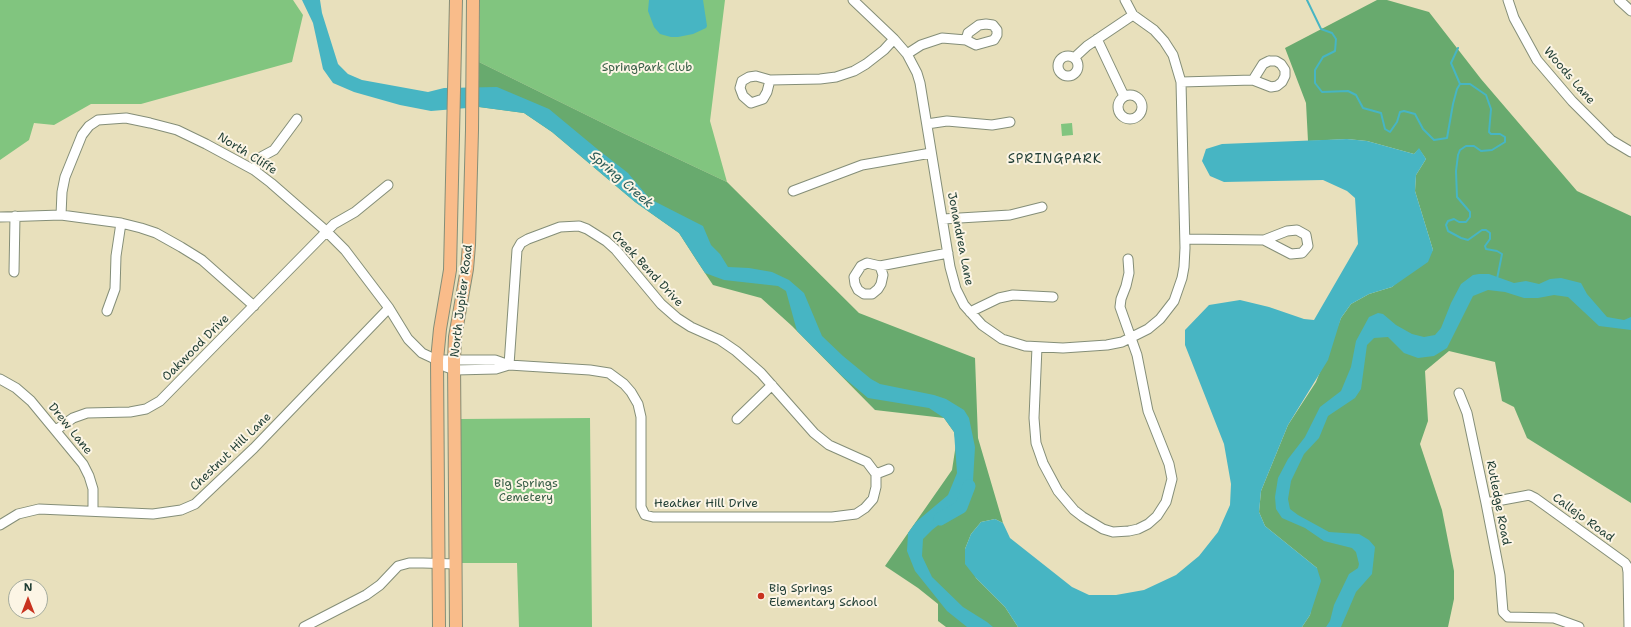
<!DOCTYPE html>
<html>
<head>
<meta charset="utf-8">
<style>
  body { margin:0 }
  #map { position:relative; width:1631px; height:627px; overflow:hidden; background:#e8e0bc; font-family:"Shantell Sans",sans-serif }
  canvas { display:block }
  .north { position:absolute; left:8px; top:579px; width:40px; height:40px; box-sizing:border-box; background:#fcf5e5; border:1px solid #a4ab9e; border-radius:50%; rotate:0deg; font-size:11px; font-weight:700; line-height:16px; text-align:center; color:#1f3d34 }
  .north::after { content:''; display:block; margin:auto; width:14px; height:18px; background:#c8321e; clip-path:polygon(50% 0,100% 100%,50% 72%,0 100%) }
</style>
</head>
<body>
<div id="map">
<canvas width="1631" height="627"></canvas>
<div class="north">N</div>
</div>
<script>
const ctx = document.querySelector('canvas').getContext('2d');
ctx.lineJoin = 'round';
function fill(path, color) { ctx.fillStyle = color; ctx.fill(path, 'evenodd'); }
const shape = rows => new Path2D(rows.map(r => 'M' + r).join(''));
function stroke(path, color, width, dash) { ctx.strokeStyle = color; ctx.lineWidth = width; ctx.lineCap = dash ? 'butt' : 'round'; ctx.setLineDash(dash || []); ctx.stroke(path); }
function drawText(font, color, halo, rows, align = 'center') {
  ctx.font = font + ' "Shantell Sans",sans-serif'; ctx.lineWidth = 4; ctx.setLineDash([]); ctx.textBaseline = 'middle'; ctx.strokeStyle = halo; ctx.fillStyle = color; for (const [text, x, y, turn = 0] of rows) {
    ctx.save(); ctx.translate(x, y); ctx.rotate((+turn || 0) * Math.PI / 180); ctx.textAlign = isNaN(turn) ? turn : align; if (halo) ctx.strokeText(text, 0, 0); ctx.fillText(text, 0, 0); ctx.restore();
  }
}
fill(shape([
  [0,0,293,0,303,15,292,62,141,104,91,104,54,125,34,123,29,140,0,160],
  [480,0,725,0,710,121,727,182,623,133,479,62],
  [1072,123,1073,135,1062,136,1061,124],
  [590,418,592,627,519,627,517,563,461,563,461,419]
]), '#81c57f');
fill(shape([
  [1377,0,1387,0,1429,12,1481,79,1577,191,1631,216,1631,503,1527,438,1514,407,1502,401,1495,362,1449,351,1425,371,1428,421,1420,444,1442,510,1454,571,1454,599,1448,627,1302,627,1310,615,1317,568,1265,526,1259,512,1261,491,1288,425,1316,382,1341,318,1351,304,1369,294,1392,287,1433,250,1415,191,1416,175,1426,159,1419,149,1414,154,1367,141,1347,139,1308,141,1306,103,1285,48],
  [479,62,623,133,727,182,859,313,975,358,978,438,1003,523,995,519,981,522,971,534,965,549,976,578,1005,607,1018,627,946,627,938,621,938,604,918,588,885,566,952,470,956,444,954,432,944,418,875,410,792,326,761,298,713,285,697,261,679,233,635,202,552,132,524,113,479,107]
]), '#68aa6e');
fill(shape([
  [302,0,320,0,322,13,338,64,348,74,362,80,428,92,444,88,497,87,549,109,596,148,628,173,650,199,703,226,711,245,720,254,728,267,749,268,772,272,789,280,804,293,822,336,843,356,871,379,880,384,934,395,946,399,964,410,969,418,975,447,973,481,967,497,951,515,932,530,923,539,922,556,932,577,963,607,987,622,993,627,967,627,947,611,915,571,907,551,908,533,916,522,948,495,957,473,954,432,944,418,929,408,868,398,843,377,797,331,786,291,778,286,724,280,705,273,679,233,635,202,552,132,524,113,479,107,431,111,400,105,354,92,333,83,323,69,313,23],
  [649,0,703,0,707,26,706,28,693,34,678,37,671,37,660,34,654,27,648,11],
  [1347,139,1367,141,1414,154,1419,148,1426,159,1416,175,1415,191,1433,250,1428,262,1392,287,1369,294,1351,304,1341,318,1328,360,1288,425,1261,491,1259,512,1265,526,1317,568,1321,581,1310,615,1302,627,1018,627,1005,607,976,578,965,564,965,549,971,534,981,522,995,519,1003,523,1010,538,1072,587,1089,595,1116,595,1144,590,1176,575,1199,556,1218,532,1230,505,1231,484,1224,444,1185,345,1185,330,1209,305,1240,300,1269,307,1304,319,1314,320,1358,244,1355,198,1347,191,1323,180,1224,182,1210,176,1202,161,1206,149,1222,144],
  [1479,274,1489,274,1514,283,1526,281,1539,284,1550,279,1561,278,1581,283,1587,294,1607,317,1624,320,1631,317,1631,330,1599,326,1568,297,1554,295,1538,298,1524,298,1505,292,1488,290,1473,296,1447,348,1434,356,1418,358,1404,353,1388,337,1374,338,1367,345,1361,389,1355,398,1328,416,1319,438,1304,454,1291,481,1288,499,1290,509,1298,515,1329,532,1359,534,1369,540,1375,547,1372,574,1356,592,1341,627,1326,627,1330,621,1334,605,1349,574,1358,568,1359,564,1356,552,1352,548,1324,541,1305,528,1282,518,1276,509,1275,497,1278,478,1288,459,1305,437,1320,407,1341,391,1351,367,1356,341,1369,317,1378,313,1383,314,1396,325,1412,334,1424,337,1435,335,1441,328,1451,303,1461,284,1473,275]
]), '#47b5c3');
stroke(shape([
  [1307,0,1321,29,1332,33,1336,39,1335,51,1323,57,1315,70,1315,83,1322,92,1348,91,1356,95,1363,108,1381,113,1385,129,1390,132,1397,122,1400,112,1404,111,1415,114,1423,129,1434,140,1447,138,1453,104,1457,89,1460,84,1470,84,1486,95,1491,109,1489,132,1491,134,1500,134,1505,137,1505,142,1492,150,1481,151,1474,146,1466,146,1460,150,1458,155,1456,171,1457,197,1470,212,1470,217,1466,222,1459,222,1454,219,1448,221,1446,225,1448,231,1461,238,1468,240,1482,230,1486,230,1490,233,1490,239,1485,246,1486,249,1497,251,1502,254,1497,279],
  [1458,48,1451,63,1460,84]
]), '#47b5c3', 2);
stroke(shape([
  [940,519,961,507,969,486]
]), '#47b5c3', 13);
const minor = shape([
  [853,0,894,39,907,54,917,73,920,83,950,267,956,289,964,305,982,325,1002,339,1025,346,1063,348,1107,345,1122,342,1148,329,1160,319,1174,301,1182,278,1184,267,1185,248,1181,82,1173,55,1164,41,1154,30,1133,15,1125,0],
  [1508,0,1514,18,1537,60,1572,101,1611,140,1631,152],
  [1619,0,1631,11],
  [986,24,993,25,997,30,997,35,994,40,976,45,966,40,968,33,979,25,986,24],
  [1097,39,1124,96],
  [907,54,921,45,942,38,966,40],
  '1058 66a10 10 0 1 1 20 0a10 10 0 1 1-20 0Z',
  [1074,58,1087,46,1133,15],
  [1269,61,1276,61,1281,64,1285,70,1285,76,1282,82,1277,86,1271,87,1253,80,1263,64,1269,61],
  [756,76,770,80,767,92,763,99,751,103,743,96,740,88,742,81,749,77,756,76],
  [770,80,820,79,836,77,854,71,866,64,884,50,894,39],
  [1181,82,1253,80],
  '1118 107a12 12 0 1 1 24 0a12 12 0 1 1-24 0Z',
  [927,124,947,121,992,125,1010,122],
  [254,170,261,157,274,150,297,119],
  [793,191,862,165,931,153],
  [61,215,62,192,65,177,82,135,89,126,98,120,126,118,150,123,177,130,206,144,254,170,271,183,326,231,345,250,389,308,408,339,422,353,437,360,446,367,455,370,496,369,509,365],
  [0,217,61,215,121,223,141,228,156,233,181,247,202,260,254,306],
  [943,219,1010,215,1042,207],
  [1185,239,1264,240,1287,231,1297,230,1306,235,1308,246,1302,253,1291,254,1264,240],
  [880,266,883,275,881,284,878,289,872,294,864,294,858,290,855,284,854,277,861,266,867,263,880,266,948,253],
  [14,272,15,216],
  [107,311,115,289,116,256,121,223],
  [970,312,999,298,1013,295,1053,297],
  [1037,347,1034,418,1036,443,1043,463,1058,491,1074,510,1083,517,1103,529,1113,532,1129,531,1138,529,1148,524,1157,516,1166,502,1172,479,1169,464,1148,411,1137,355,1120,307,1121,299,1126,286,1129,273,1128,259],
  [437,360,495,360,509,365,590,370,609,373,624,384,631,392,638,404,641,417,641,507,645,515,653,517,832,517,856,514,865,508,873,499,876,487,876,474,867,462,829,445,814,433,761,373,736,351,720,340,691,327,677,318,661,304,616,250,606,241,587,229,579,226,560,227,528,239,521,243,517,250,509,365],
  [0,379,16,388,31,401,83,464,89,476,93,489,93,511],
  [1459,393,1467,413,1486,503,1500,575,1503,612,1508,617,1554,618,1579,627],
  [737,419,772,385],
  [56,430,73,418,87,413,130,412,146,409,160,401,334,224,355,212,388,185],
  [876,474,889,469],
  [1486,503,1524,496,1529,495,1535,498,1625,563,1627,566,1628,572,1629,627],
  [0,525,18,514,39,509,153,514,181,510,195,504,254,448,389,308],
  [304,627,366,595,380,585,398,566,409,563,423,563,456,564]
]);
const major = shape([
  [439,627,437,360,440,329,450,270,456,0],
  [456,627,454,360,455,337,467,269,469,245,472,130,473,0]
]);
stroke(minor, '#848e78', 11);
stroke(major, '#848e78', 14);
stroke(minor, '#fff', 9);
stroke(major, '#f9bc8a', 12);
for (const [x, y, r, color] of [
  [761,596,4,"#c8321e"]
]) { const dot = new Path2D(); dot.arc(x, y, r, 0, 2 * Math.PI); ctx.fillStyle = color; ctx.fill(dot); stroke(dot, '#fcf5e5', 1.5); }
drawText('12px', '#385f47', '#fcf5e5', [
  ["SpringPark Club",647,68],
  ["Big Springs",526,484],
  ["Cemetery",526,498]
]);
drawText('12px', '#1f3d34', '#fcf5e5', [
  ["Woods Lane",1569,76,49],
  ["North Cliffe",247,154,32],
  ["Jonandrea Lane",960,239,79],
  ["Creek Bend Drive",647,269,47],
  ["North Jupiter Road",462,301,-83],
  ["Oakwood Drive",196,348,-45],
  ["Drew Lane",70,429,51],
  ["Chestnut Hill Lane",231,452,-44],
  ["Rutledge Road",1498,503,79],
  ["Heather Hill Drive",706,504],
  ["Callejo Road",1583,518,36]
]);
drawText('12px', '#1f3d34', '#fcf5e5', [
  ["Big Springs",769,589],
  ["Elementary School",769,603]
], 'left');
ctx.letterSpacing = '1px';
drawText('13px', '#1f3d34', '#fcf5e5', [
  ["SPRINGPARK",1055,160]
]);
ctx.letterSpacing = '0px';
drawText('italic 13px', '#295b58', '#fcf5e5', [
  ["Spring Creek",621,180,41]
]);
</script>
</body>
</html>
